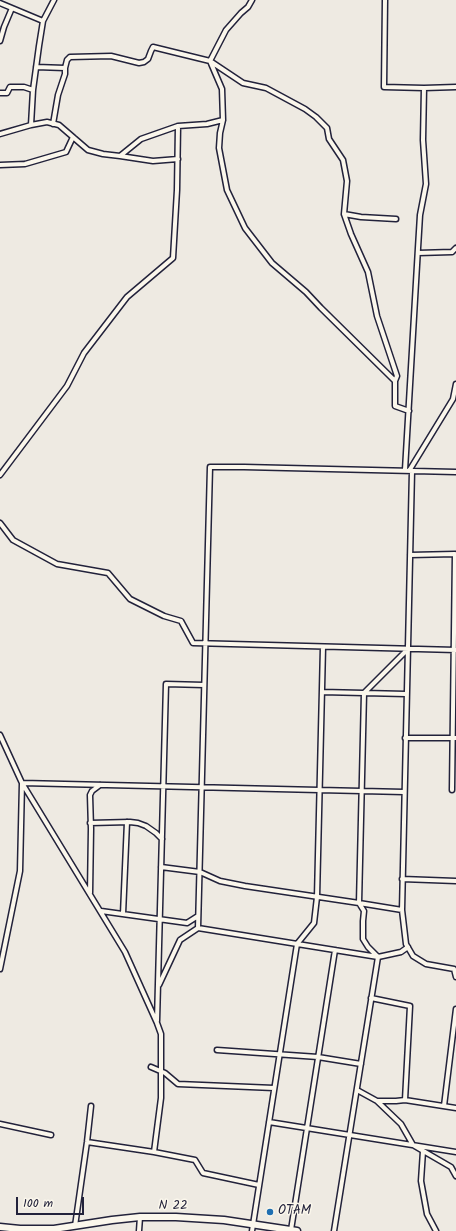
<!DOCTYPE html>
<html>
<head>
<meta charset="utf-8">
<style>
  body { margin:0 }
  #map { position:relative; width:456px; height:1231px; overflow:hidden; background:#eeeae2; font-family:Kalam,sans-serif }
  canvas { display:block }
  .scale { position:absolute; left:16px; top:1197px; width:68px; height:18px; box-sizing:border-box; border:2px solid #22223b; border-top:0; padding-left:5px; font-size:12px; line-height:14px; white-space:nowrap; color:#22223b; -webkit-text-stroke:3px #fbf7ec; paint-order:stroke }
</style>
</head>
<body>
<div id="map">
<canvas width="456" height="1231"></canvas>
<div class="scale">100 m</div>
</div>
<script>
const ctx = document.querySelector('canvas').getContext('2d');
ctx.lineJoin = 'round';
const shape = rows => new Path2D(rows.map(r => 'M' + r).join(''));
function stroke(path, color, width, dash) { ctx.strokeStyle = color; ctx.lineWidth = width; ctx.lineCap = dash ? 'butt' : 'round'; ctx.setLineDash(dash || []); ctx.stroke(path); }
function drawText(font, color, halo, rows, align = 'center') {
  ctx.font = font + ' Kalam,sans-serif'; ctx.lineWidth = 3; ctx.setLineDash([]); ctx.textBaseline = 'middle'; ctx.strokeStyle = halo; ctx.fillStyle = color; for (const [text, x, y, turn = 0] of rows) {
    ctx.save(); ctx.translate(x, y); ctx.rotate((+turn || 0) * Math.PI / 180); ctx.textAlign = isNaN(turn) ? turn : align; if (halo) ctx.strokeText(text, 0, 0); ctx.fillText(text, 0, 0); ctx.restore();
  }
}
const street = shape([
  [252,0,248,7,241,13,226,30,210,61,243,83,266,88,305,109,316,117,327,128,329,139,343,160,347,181,344,214,351,234,368,272,377,316,397,376,395,381,395,406,409,411],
  [385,0,384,87,424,88,423,140,426,184,420,215,418,248,405,470],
  [0,3,43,21],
  [0,41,4,27,12,8],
  [36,67,65,68,65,74,58,95,53,124],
  [65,68,67,60,70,57,111,56,139,63,144,62,148,59,151,51,153,47,210,61,222,89,223,120,220,133,219,148,227,190,245,228,272,263,306,292,321,308,395,381],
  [424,88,456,87],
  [0,93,7,93,10,87,24,87,33,90],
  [31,125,33,90,39,46,43,21,54,0],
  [0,134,31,125,47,122,59,125,88,150,103,154,120,156,141,139,178,126,207,124,223,120],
  [120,156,153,161,178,159],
  [0,165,25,164,66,152,73,137],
  [344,214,361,217,396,219],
  [418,253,452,252,456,248],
  [409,471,453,399,456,384],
  [412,471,402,910,406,944,413,956,426,964,454,969,456,977],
  [0,475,67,386,84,353,127,297,173,258,177,190,178,126],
  [0,523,13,540,57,564,108,573,130,599,164,616,181,621,193,643,456,650],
  [410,555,455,554,452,790],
  [322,692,406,694],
  [0,735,22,783,125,952,157,1023,161,1034,161,1098,154,1152],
  [405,738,456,738],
  [90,823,130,822,138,823,146,826,156,833,162,839],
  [161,867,200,872,220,881,245,886,359,903,402,910],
  [402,879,456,881],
  [90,893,91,829,90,795,92,791,100,785],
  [101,911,187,923,198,916],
  [123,914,127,822],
  [198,928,210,467,244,467,456,472],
  [378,957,368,947,363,939,363,921,364,911,359,903,364,693,408,649],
  [0,969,20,871,22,783,404,792],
  [159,985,180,940,198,928,378,957,401,952,408,947],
  [371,998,410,1006,405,1100],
  [157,1021,166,684,204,685],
  [217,1050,318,1057,361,1064],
  [151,1067,165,1073,178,1084,274,1088],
  [357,1090,377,1101,396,1101,405,1100,456,1108],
  [377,1101,401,1124,413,1145,451,1167,456,1176],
  [444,1106,456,1009],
  [269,1122,456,1152],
  [0,1124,51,1135],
  [87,1142,154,1152,195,1160,203,1173,259,1185],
  [423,1151,421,1181,427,1214,436,1231],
  [75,1226,87,1142,91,1106],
  [291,1230,335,950],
  [139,1231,140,1217],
  [252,1231,297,944,314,923,317,897,323,647],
  [334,1231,378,957]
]);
const primary = shape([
  [0,1227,20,1229,54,1229,112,1220,140,1217,176,1217,224,1220,297,1231]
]);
stroke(street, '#22223b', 7);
stroke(primary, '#22223b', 9);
stroke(street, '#fbf7ec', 4);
stroke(primary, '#fbf7ec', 6);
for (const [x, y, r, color] of [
  [270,1212,4,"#1f6fb2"]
]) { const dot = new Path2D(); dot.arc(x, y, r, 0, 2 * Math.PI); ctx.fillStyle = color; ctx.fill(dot); stroke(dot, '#fbf7ec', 1.5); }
drawText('13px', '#22223b', '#fbf7ec', [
  ["N 22",173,1207,1]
]);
drawText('13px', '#22223b', '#fbf7ec', [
  ["OTAM",278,1212]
], 'left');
</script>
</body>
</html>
